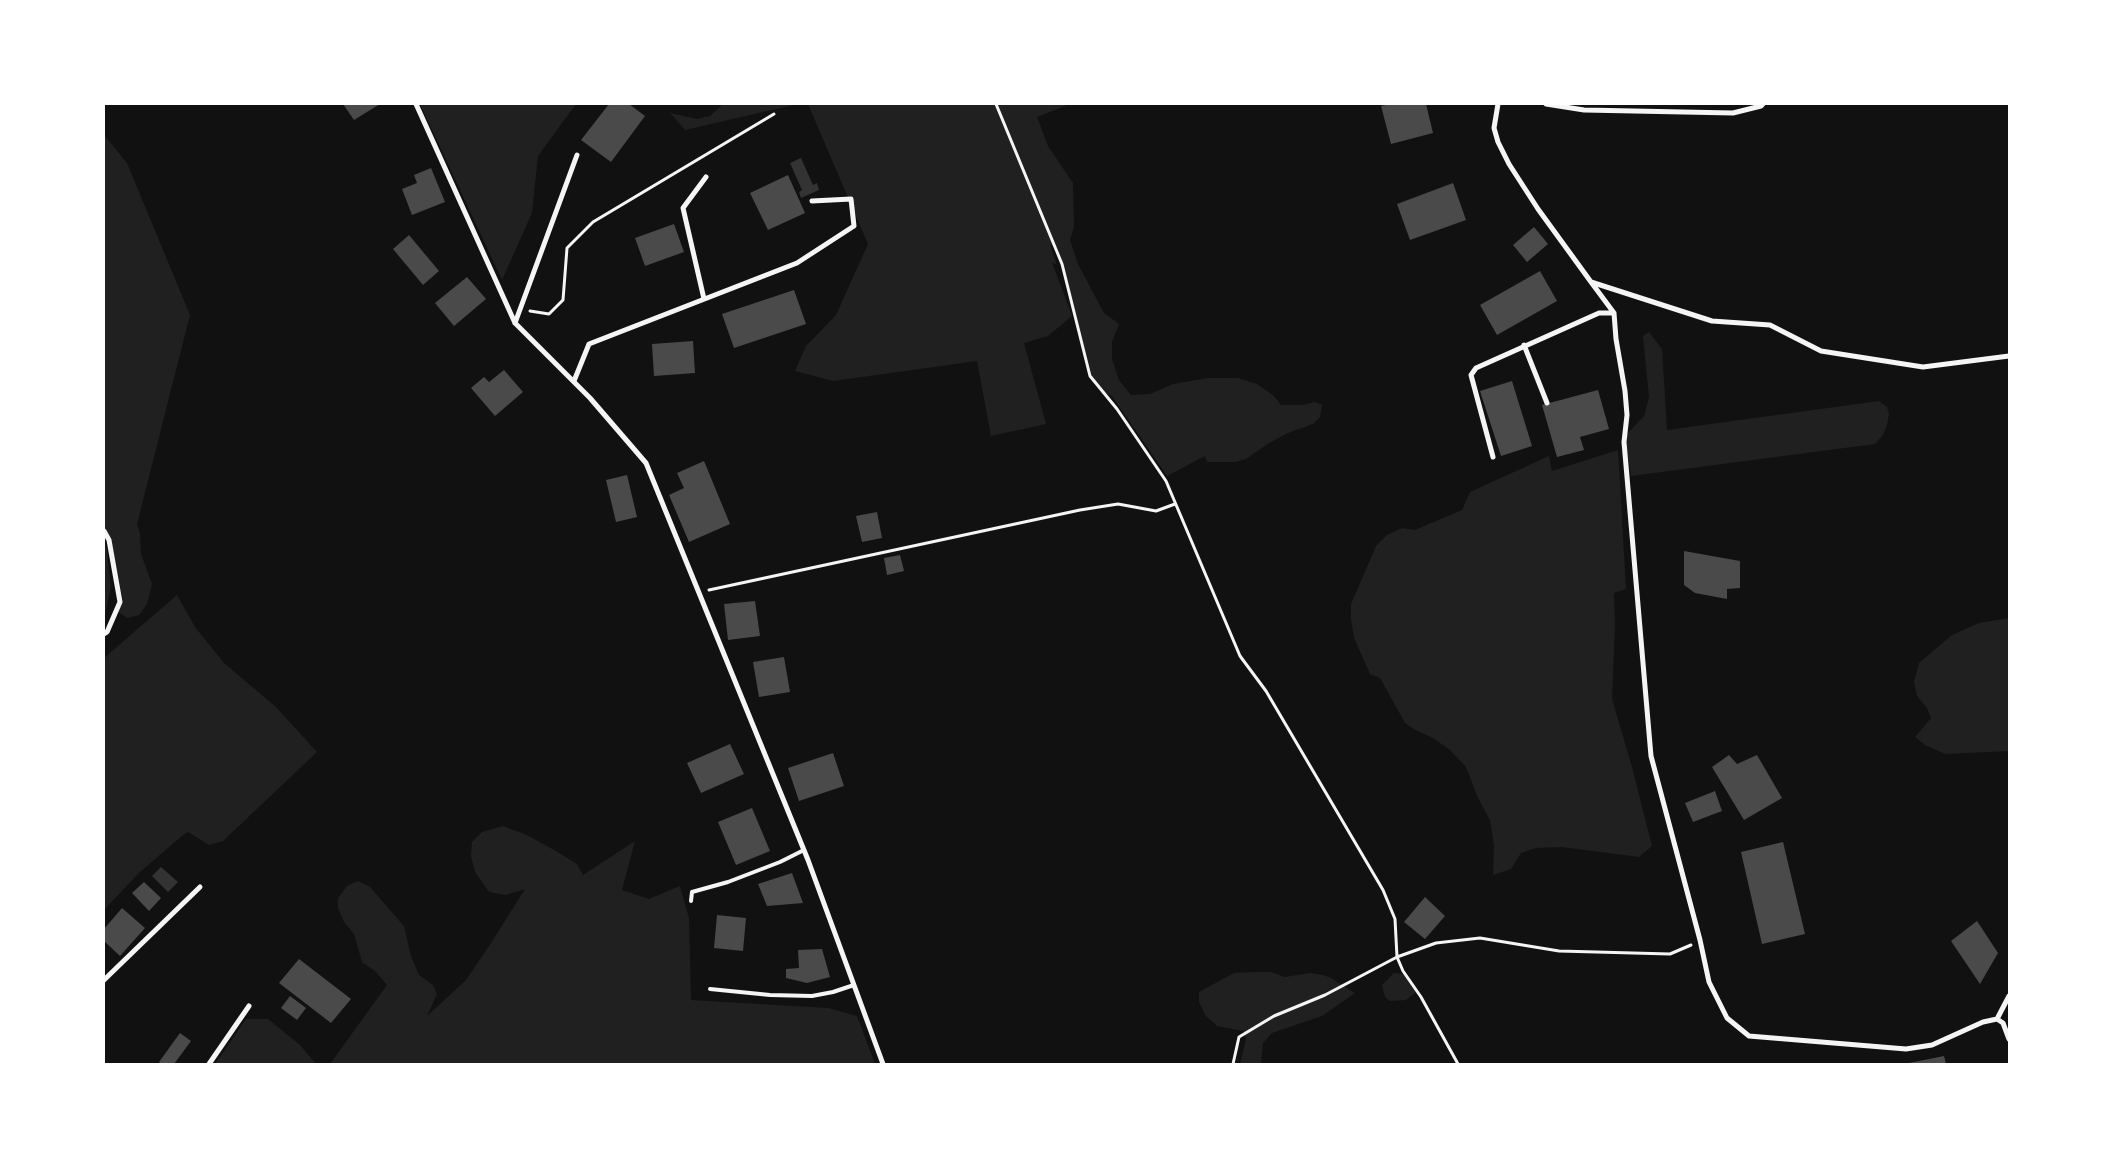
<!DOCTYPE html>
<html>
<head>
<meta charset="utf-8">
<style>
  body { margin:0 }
  #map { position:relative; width:2113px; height:1168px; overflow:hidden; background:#111; font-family:"Fira Sans Condensed",sans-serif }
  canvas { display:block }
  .frame { position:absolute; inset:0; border:105px solid #fff; pointer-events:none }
</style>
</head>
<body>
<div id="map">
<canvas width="2113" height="1168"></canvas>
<div class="frame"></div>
</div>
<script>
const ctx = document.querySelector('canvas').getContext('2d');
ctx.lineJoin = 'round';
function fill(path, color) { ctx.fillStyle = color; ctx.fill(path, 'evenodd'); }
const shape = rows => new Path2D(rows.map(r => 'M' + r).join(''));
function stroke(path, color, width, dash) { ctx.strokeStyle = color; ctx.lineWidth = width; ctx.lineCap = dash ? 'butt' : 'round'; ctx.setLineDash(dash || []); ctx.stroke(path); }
fill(shape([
  [420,104,576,104,538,156,532,213,502,280],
  [723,104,798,104,685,130,670,113,697,119,710,116],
  [808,104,1070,104,1037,117,1048,146,1073,183,1074,227,1070,240,1078,264,1104,313,1119,324,1112,342,1112,359,1119,380,1131,395,1150,394,1173,384,1208,378,1238,378,1257,384,1274,396,1281,405,1302,405,1315,402,1322,405,1320,417,1313,424,1288,433,1269,443,1246,459,1235,462,1207,462,1205,456,1167,476,1112,396,1104,392,1092,377,1062,261,1057,247,1050,245,1057,265,1052,262,1072,316,1048,336,1024,343,1046,424,991,436,977,361,833,381,795,371,806,346,836,315,868,244],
  [104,135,127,163,190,315,137,524,140,533,141,554,152,584,147,604,139,615,127,618,117,611,123,600,111,540,104,526],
  [1649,332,1662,349,1667,430,1879,401,1887,407,1889,414,1887,425,1883,435,1875,444,1631,476,1626,445,1627,434,1644,416,1649,397,1643,336],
  [1618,450,1626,589,1614,593,1615,626,1612,699,1632,767,1652,846,1639,857,1562,847,1536,848,1521,853,1511,869,1493,875,1494,846,1490,820,1478,798,1466,767,1450,750,1433,738,1415,730,1405,723,1380,678,1370,674,1354,638,1351,619,1351,604,1376,546,1387,535,1402,528,1415,530,1462,510,1470,492,1549,456,1552,471],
  [104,542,107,550,111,587,104,619],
  [177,595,195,627,224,663,276,707,317,752,223,841,209,845,188,832,183,835,139,873,104,910,104,658],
  [2009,618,2009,751,1945,754,1925,745,1915,737,1931,718,1927,708,1917,696,1914,682,1919,663,1952,635,1979,623],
  [503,826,527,835,556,851,577,864,583,875,635,841,622,890,649,899,680,886,689,918,691,1000,828,1008,857,1016,875,1064,330,1064,387,985,375,971,362,962,354,934,344,922,338,908,338,898,347,886,358,881,370,887,404,926,411,956,419,975,433,985,437,994,427,1016,466,980,491,943,525,889,506,895,489,892,475,872,471,856,472,842,482,832],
  [1254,972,1271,972,1285,977,1310,973,1323,975,1331,978,1355,993,1322,1016,1272,1033,1263,1043,1261,1064,1240,1064,1246,1039,1243,1031,1217,1026,1205,1015,1199,1002,1199,992,1234,973],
  [1394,973,1404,974,1411,979,1415,986,1415,993,1406,1000,1390,1001,1385,997,1382,985],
  [246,1019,268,1019,300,1045,316,1064,215,1064]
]), '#202020');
fill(shape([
  [801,158,813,185,817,183,819,190,801,198,799,192,802,190,790,163],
  [161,867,178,882,168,892,152,876]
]), '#333');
fill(shape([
  [343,104,380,104,354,120],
  [609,104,629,104,645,116,611,162,581,140],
  [1391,104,1426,104,1433,133,1391,144,1381,106],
  [431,168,445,202,412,215,402,189,417,183,414,175],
  [788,175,805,213,768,230,750,193],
  [1453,183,1466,220,1410,240,1397,204],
  [674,224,684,252,645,266,635,238],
  [1534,227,1548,244,1527,262,1513,245],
  [409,235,439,271,423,285,393,249],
  [1540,271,1557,301,1497,335,1480,305],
  [467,277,486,299,454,326,435,303],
  [794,290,806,324,734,348,722,314],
  [693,341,695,373,654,376,652,344],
  [504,370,523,392,495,416,471,388,484,377,489,382],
  [1512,381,1532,446,1501,456,1480,391],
  [1598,390,1609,429,1580,437,1584,450,1557,457,1542,405],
  [704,461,730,524,689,542,669,495,684,488,677,473],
  [627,475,637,517,616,522,606,480],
  [877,512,882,538,862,542,856,516],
  [1684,551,1740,561,1740,588,1727,589,1727,599,1695,593,1684,585],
  [900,555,904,571,887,575,884,558],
  [755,601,760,636,728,640,724,604],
  [784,657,790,692,759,697,753,662],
  [730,744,744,774,701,793,687,763],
  [833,753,844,786,799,801,788,768],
  [1729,755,1737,764,1757,755,1782,798,1744,820,1712,767],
  [1715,791,1722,811,1693,822,1685,803],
  [752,808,770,851,736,865,718,822],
  [1783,842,1805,934,1762,944,1741,852],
  [792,873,803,903,767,906,758,884],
  [144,882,161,898,149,911,132,893],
  [1425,897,1445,916,1425,939,1404,922],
  [122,908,145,928,120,956,104,941,104,929],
  [717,915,746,918,743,951,714,948],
  [1977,921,1998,953,1980,984,1951,941],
  [822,949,830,977,807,983,786,978,786,969,799,968,798,950],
  [299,959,351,999,331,1023,279,983],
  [290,996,306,1008,297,1020,281,1008],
  [180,1033,191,1041,174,1064,161,1064,159,1062],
  [1944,1056,1946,1064,1909,1064,1909,1063]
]), '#4a4a4a');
stroke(shape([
  [996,104,1062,264,1090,376,1117,409,1166,481,1240,656,1266,691,1383,890,1395,919,1397,957,1436,943,1480,938,1559,951,1670,954,1691,945],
  [530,311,549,314,563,300,567,248,593,222,774,114],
  [709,590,1080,510,1118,504,1156,511,1175,504],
  [1233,1064,1239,1037,1274,1016,1325,995,1397,957,1403,971,1421,997,1458,1064]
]), '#f5f5f5', 3);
stroke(shape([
  [691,901,692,892,728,882,780,862,804,850],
  [710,989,770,995,812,996,833,992,854,985]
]), '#f5f5f5', 4);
stroke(shape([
  [416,104,515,323,590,398,646,463,808,860,883,1064],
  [1498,104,1494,128,1498,142,1509,164,1538,209,1591,282,1712,321,1770,325,1821,351,1923,367,2009,356],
  [1546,104,1584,110,1733,113,1761,106,1763,104],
  [1591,282,1614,313,1616,339,1625,391,1627,415,1624,442,1651,756,1700,940,1709,982,1727,1018,1749,1036,1906,1049,1932,1045,1983,1022,1997,1019],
  [704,299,683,208,706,177],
  [515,323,577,155],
  [1524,345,1547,403],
  [574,381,589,344,797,263,854,226,851,199,812,201],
  [1493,457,1471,375,1476,368,1599,313,1614,313],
  [104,531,109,540,120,602,107,632,104,634],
  [104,980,200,887],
  [2009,996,1997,1019,2003,1023,2009,1039],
  [209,1064,249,1006]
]), '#f5f5f5', 5);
</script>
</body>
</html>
